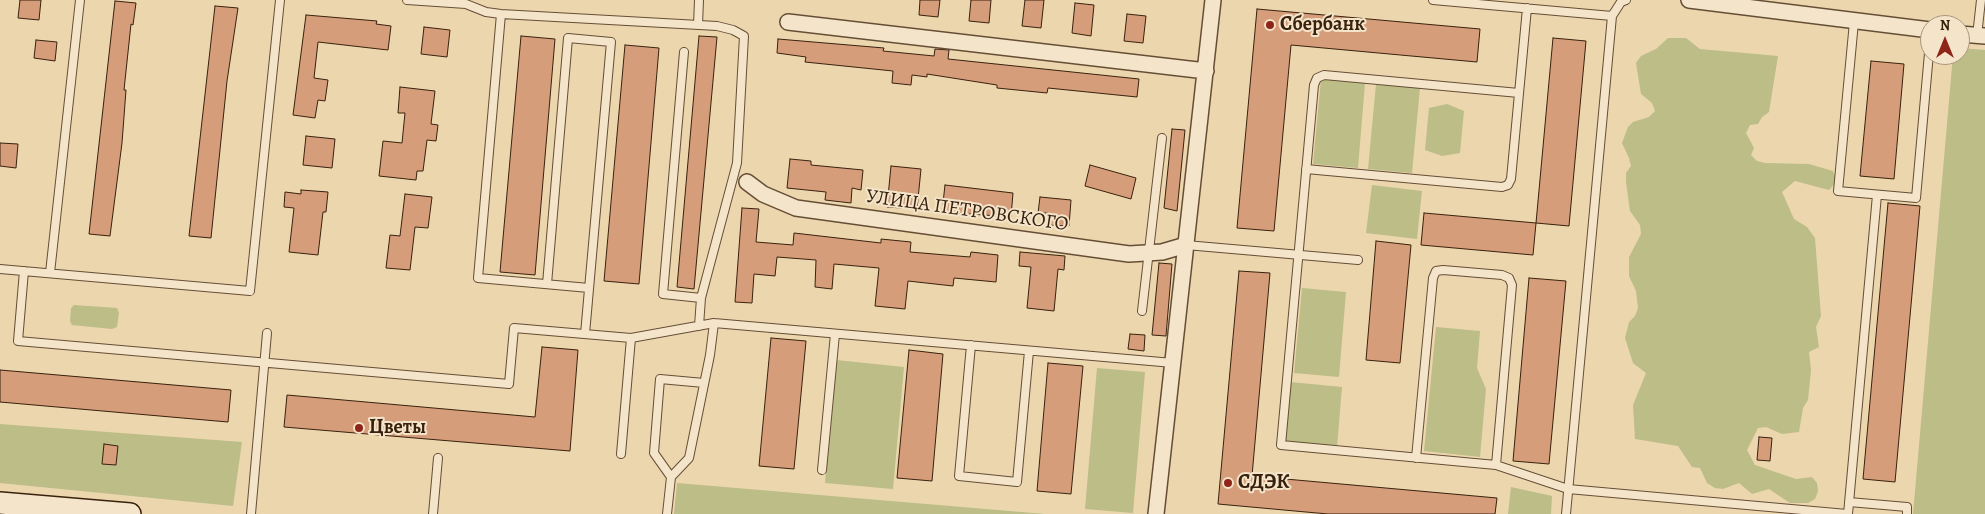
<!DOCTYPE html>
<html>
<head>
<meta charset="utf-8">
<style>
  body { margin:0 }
  #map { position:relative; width:1985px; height:514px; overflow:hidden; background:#ecd6ad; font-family:Alegreya,serif }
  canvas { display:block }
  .north { position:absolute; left:1920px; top:15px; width:50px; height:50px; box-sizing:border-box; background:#f3e4ca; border:1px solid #a9967f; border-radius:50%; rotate:0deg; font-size:14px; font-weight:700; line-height:20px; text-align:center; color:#39210e }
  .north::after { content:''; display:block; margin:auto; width:18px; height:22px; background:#8f2418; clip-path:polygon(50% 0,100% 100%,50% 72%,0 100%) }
</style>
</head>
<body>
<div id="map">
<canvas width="1985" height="514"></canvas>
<div class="north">N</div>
</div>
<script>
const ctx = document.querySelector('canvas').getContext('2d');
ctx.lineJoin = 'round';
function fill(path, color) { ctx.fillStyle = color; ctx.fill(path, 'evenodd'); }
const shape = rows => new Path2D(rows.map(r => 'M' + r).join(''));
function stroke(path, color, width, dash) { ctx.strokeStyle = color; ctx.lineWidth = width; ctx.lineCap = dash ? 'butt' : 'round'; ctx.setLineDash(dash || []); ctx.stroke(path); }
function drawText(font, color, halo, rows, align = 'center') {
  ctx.font = font + ' Alegreya,serif'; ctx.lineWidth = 4; ctx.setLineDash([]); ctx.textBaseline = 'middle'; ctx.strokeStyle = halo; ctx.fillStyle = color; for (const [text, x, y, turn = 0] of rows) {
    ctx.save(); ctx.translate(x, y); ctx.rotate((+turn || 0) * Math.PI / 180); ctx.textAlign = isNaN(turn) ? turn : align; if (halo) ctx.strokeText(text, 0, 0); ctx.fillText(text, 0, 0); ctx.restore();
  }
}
fill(shape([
  [1668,38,1686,38,1700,49,1778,56,1769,112,1762,117,1758,124,1750,125,1746,133,1754,148,1751,155,1757,161,1765,163,1809,164,1833,171,1837,181,1829,190,1795,181,1782,192,1794,219,1807,227,1815,238,1821,316,1816,327,1819,347,1809,352,1811,370,1808,400,1803,408,1799,432,1782,434,1766,427,1758,428,1747,450,1755,465,1796,479,1812,477,1817,483,1818,491,1815,499,1808,503,1790,503,1769,489,1752,494,1739,483,1723,489,1715,488,1707,483,1700,468,1692,467,1678,446,1635,439,1633,405,1646,373,1633,363,1625,338,1629,322,1635,316,1638,308,1636,291,1629,276,1629,257,1641,234,1640,225,1630,211,1626,182,1626,173,1631,166,1629,158,1622,143,1628,127,1633,122,1649,117,1655,111,1652,103,1641,94,1636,63,1641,56,1656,49],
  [1960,48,1985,50,1985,514,1913,514,1953,55,1960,55],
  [1321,79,1365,83,1358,168,1313,164],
  [1376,84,1420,88,1412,173,1368,169],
  [1447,104,1464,111,1460,153,1442,156,1425,150,1429,108],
  [1372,185,1422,191,1417,239,1366,233],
  [1302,288,1346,292,1339,377,1294,373],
  [74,305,117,308,119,313,117,327,112,329,72,325,70,321,71,308],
  [1436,327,1480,331,1477,368,1486,389,1480,457,1424,451],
  [836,360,904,367,893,489,825,483],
  [1097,368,1145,372,1133,513,1085,509],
  [1290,382,1342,387,1337,447,1285,442],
  [0,424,242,442,233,506,0,483],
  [677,483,1045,514,674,514],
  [1511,487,1552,496,1551,514,1508,514]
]), '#bcbd87');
const building = shape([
  [20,0,41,0,39,20,18,18,20,0],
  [920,0,940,0,938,17,919,15,920,0],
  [971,0,991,0,989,23,969,21,971,0],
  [1025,0,1044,0,1041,28,1022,26,1025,0],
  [115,1,136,3,133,25,131,24,124,90,126,90,122,143,110,236,89,234,115,1],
  [1075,3,1094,5,1091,36,1072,33,1075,3],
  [215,6,238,8,227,81,211,238,189,236,215,6],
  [1257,9,1480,29,1477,62,1291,45,1274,231,1237,228,1257,9],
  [1127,14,1146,16,1143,43,1124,41,1127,14],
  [306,15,377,21,376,24,391,26,388,50,318,42,314,78,328,80,325,101,318,100,315,118,293,115,306,15],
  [424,27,450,30,447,57,421,54,424,27],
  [521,36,555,39,535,275,500,272,521,36],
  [699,36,717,37,694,289,677,287,699,36],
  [1553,38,1586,41,1569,226,1536,223,1553,38],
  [778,39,884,48,883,51,934,56,935,49,949,50,948,59,1139,79,1137,97,1048,88,1047,93,997,88,997,85,927,74,927,77,912,75,911,85,892,83,893,71,805,62,806,57,777,53,778,39],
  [36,40,57,42,55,61,34,58,36,40],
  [625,45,659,48,639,284,604,281,625,45],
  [1871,61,1904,64,1894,179,1860,176,1871,61],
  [400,87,435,91,431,124,438,125,436,141,427,140,423,171,417,171,416,180,379,176,383,141,402,143,405,113,398,113,400,87],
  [1172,129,1185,130,1177,211,1164,208,1172,129],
  [306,136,335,139,332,168,303,165,306,136],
  [0,143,18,144,16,168,0,166,0,143],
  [790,159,811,161,811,165,863,170,861,190,852,188,851,203,825,200,826,192,787,188,790,159],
  [1090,165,1136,178,1131,199,1085,186,1090,165],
  [891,166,921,169,917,209,887,207,891,166],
  [945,185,1013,193,1011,217,942,212,945,185],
  [301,190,328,192,326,212,323,212,318,255,289,252,294,208,284,207,285,192,301,194,301,190],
  [405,194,432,197,428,228,415,227,410,270,386,268,390,235,400,236,405,194],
  [1040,197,1071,200,1069,226,1047,225,1048,213,1038,213,1040,197],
  [1888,203,1920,206,1895,482,1863,479,1888,203],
  [742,208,759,209,756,242,793,245,794,233,881,243,881,239,911,242,910,252,970,257,971,252,998,255,996,282,954,278,953,286,908,281,905,309,875,306,879,268,834,264,832,289,815,287,816,260,777,257,775,276,754,274,752,303,735,302,742,208],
  [1424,213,1536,223,1533,255,1421,245,1424,213],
  [1376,241,1411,245,1400,363,1366,360,1376,241],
  [1020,252,1065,256,1064,270,1058,269,1054,311,1027,308,1031,267,1019,266,1020,252],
  [1159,263,1172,264,1166,336,1152,335,1159,263],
  [1239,271,1270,273,1252,476,1497,498,1495,514,1328,514,1218,504,1239,271],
  [1529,278,1566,281,1549,464,1513,461,1529,278],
  [1130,334,1145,335,1144,351,1128,349,1130,334],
  [771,338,806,341,794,469,759,466,771,338],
  [542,347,578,350,570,451,284,427,287,395,535,417,542,347],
  [909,350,943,354,932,481,897,478,909,350],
  [1048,363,1083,366,1071,494,1037,491,1048,363],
  [0,370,231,390,228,422,0,402,0,370],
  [1759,437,1772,438,1770,461,1757,460,1759,437],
  [104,444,118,446,116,465,102,464,104,444]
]);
fill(building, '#d59d7a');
stroke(building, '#39210e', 1);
const service = shape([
  [407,0,466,4,486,12,501,14,717,26,733,30,744,36,737,163,701,298,699,326],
  [1433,0,1612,16],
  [501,14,478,278,589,288],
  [1854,22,1838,191,1916,198,1930,42],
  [698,25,699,0],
  [1977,36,1981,0],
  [684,52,663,294,701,298],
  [1519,93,1324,75,1317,78,1314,85,1281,445,1496,465,1568,489,1847,514],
  [1306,169,1502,187,1508,185,1511,179,1527,8],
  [1186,245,1358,260],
  [0,269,250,291,280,0],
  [24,271,18,341,509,384,514,328,631,338,714,323,1173,363],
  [50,273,80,0],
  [547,284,568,38,611,42,585,334],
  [1142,311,1162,138],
  [971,345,959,476,1017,482,1029,351],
  [621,454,631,338],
  [1416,458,1433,278,1436,271,1443,270,1502,275,1509,278,1512,285,1496,465],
  [822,470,835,334],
  [671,477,654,453,660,379,704,383],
  [1849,502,1907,507,1907,514],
  [251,514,267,333],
  [433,514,438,458],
  [667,514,671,477,689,458,710,355,714,323],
  [1566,514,1612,16,1621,2,1626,0],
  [1848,514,1877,195]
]);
const minor = shape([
  [1689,0,1930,30],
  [788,22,1206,71],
  [1960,34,1985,36],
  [747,182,763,194,796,208,1129,254,1162,252,1186,245],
  [1156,514,1213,0]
]);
const secondary = shape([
  [0,503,130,514]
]);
stroke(service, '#664e36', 10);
stroke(minor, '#664e36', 18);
stroke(secondary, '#39210e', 24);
stroke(service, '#f3e4ca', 8);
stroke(minor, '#f3e4ca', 15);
stroke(secondary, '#f3e4ca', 21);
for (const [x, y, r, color] of [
  [1270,25,5,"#8f2418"],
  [359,428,5,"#8f2418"],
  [1228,483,5,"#8f2418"]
]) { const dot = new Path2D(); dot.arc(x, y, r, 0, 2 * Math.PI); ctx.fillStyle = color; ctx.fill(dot); stroke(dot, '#f3e4ca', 2); }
drawText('bold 20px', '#39210e', '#f3e4ca', [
  ["Сбербанк",1280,25],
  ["Цветы",369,428],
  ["СДЭК",1238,483]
], 'left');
drawText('20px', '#39210e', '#f3e4ca', [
  ["УЛИЦА ПЕТРОВСКОГО",967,211,8]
]);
</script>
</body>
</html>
